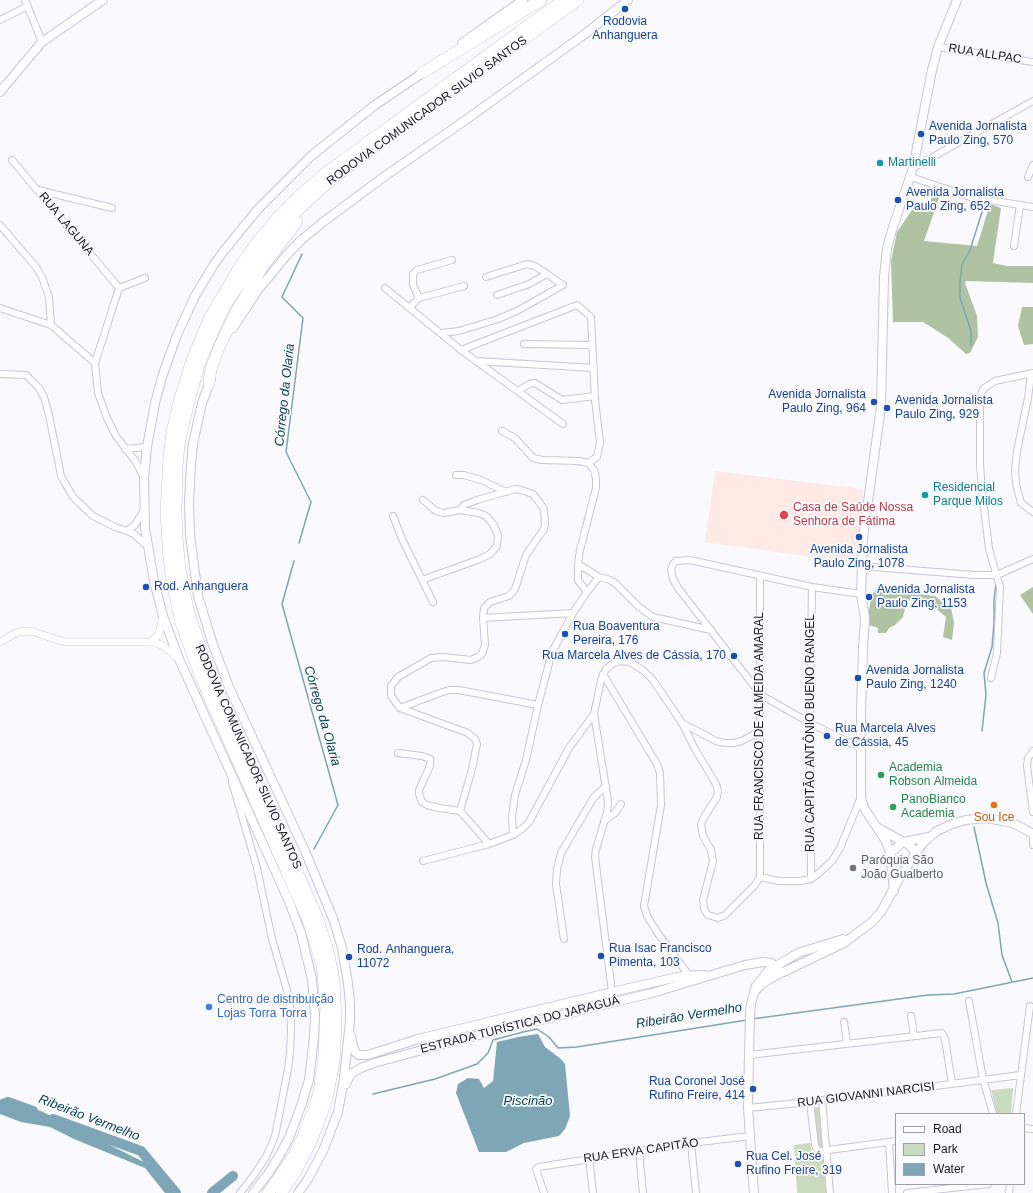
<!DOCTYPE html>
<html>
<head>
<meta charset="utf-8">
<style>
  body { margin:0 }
  #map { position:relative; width:1033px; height:1193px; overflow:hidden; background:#faf9fd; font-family:Arial,sans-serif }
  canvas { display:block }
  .legend { position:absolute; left:895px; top:1113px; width:130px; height:72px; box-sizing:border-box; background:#faf9fd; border:1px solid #a09fa4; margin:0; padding:5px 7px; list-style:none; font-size:12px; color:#19171f }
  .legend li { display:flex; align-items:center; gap:8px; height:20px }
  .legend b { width:20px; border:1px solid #a09fa4 }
</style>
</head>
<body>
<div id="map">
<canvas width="1033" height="1193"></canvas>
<ul class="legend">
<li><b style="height:5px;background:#fff"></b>Road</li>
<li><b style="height:11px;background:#cadbc0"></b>Park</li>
<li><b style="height:11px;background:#7ea6b6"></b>Water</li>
</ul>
</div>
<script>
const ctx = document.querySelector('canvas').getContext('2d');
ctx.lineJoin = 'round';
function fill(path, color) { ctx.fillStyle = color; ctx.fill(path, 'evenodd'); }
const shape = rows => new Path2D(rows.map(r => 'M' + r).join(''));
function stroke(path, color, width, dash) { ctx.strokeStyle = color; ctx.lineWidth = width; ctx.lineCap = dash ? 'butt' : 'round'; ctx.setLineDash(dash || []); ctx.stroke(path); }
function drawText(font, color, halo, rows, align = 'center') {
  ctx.font = font + ' Arial,sans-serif'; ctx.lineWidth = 3.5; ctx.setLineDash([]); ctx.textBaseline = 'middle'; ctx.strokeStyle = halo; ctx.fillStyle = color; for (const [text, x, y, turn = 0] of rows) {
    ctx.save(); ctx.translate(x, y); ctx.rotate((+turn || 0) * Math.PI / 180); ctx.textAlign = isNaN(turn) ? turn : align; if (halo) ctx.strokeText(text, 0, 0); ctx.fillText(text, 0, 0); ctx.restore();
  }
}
fill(shape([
  [715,471,863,489,856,563,705,542]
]), '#ffeae5');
fill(shape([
  [1013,1088,1011,1114,997,1114,991,1090],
  [820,1107,825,1150,819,1151,817,1141,814,1108],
  [810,1143,813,1156,818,1159,824,1158,827,1193,797,1193,794,1145]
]), '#cadbc0');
fill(shape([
  [933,190,941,192,924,241,977,246,990,204,1001,208,993,263,1007,266,1033,266,1033,283,966,281,965,283,977,316,978,337,970,353,966,354,948,338,923,322,893,322,891,261,897,232,912,210,929,209],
  [1022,307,1033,307,1033,344,1024,345,1018,326],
  [879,586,888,590,935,596,951,608,954,623,952,640,943,637,946,617,939,611,907,599,903,617,895,625,889,628,886,633,878,633,878,628,869,625,869,609,872,595],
  [1033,587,1033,614,1020,595]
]), '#afc3a3');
fill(shape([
  [538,1034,545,1047,561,1059,565,1064,570,1116,565,1129,559,1136,524,1143,506,1152,479,1152,456,1093,458,1084,468,1078,479,1079,484,1088,493,1081,497,1042,518,1037],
  [0,1105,25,1107,41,1111,148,1164,178,1193,165,1193,145,1168,74,1139,50,1127,21,1122,0,1114]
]), '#7ea6b6');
stroke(shape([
  [971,346,971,331,960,298,960,282,962,264,970,250,982,212],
  [299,543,311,502,286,452,303,318,282,297,302,254],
  [294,561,282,604,338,805,314,849],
  [982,731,986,695,984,673,992,647,994,623,994,600,996,583],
  [974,827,986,883,998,923,1002,955,1012,982],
  [752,1019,928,995,954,994,1033,978],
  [373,1094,435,1079,477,1064,488,1053,493,1040,523,1032,537,1029,549,1037,558,1048,577,1047,747,1020]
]), '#7ea6b6', 1.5);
stroke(shape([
  [0,1105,8,1102,33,1111],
  [53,1119,141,1151,176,1193],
  [212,1193,233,1176]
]), '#7ea6b6', 10);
const minor = shape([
  [25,0,42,42],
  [0,20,28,6],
  [938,47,1033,62],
  [12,160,119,288],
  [913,168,1033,101],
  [911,177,970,197,1033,207],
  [1028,177,1033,165],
  [38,190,112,208],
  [0,225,36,267,42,277,49,297,51,325],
  [1014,246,1020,205],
  [385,288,461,350,563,424],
  [497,295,529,284,547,274],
  [419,298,413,285,413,274,417,270,452,260],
  [0,308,51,325,95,363,98,393,107,418,116,436,136,462,144,478],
  [409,308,419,298,464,286],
  [441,333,459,331,498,319,517,311,563,285,535,266,527,264,486,277],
  [524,344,592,345],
  [461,350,577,305,591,317,595,400,600,443,597,457,588,463],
  [476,361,594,368],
  [95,363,119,288,145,278],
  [0,374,26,375,39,388,44,397,49,415,61,476,73,497,93,516,115,527,127,531,134,534,148,547],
  [1031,374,1028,398,1017,451,1015,470,1016,484,1021,503,1033,512],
  [518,391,529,384,535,383,562,400,595,396],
  [502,431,515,438,533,458,542,460,579,461,588,463,594,470,596,479,596,488,580,550,578,564,599,577,610,580,615,583,639,607,653,617,711,630],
  [125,449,147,447],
  [456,475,464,475,481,480,506,492],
  [460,510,464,505,477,500,515,489,521,490,533,494,539,502,544,509,545,523,544,529,526,555,515,589,509,596,490,602,484,608,483,618,485,645,482,654,478,657,471,660,444,657,431,658,398,677,391,686,391,696,400,708,468,733,475,739,477,744,472,769,460,811],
  [393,516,402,539,433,602],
  [127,531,135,525,144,510],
  [578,564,578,580,587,592],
  [861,566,974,575,997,575,1033,559],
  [422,580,480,559,490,554,497,546,498,535,493,524,486,516,479,513,460,510,443,513,436,511,423,500],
  [483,618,573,613],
  [603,674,657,764,660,773,661,805,644,906,647,916,659,935,691,978],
  [991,678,997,653,1000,587,989,549,982,491,980,464,980,410,981,395,983,389,995,381,1033,373],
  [400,708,437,694,449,690,459,690,538,705],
  [682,723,716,741,725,743,733,743,742,741,760,731],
  [860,748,810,723,761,695,678,588,673,579,671,570,673,564,676,561,690,560,812,587,861,594],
  [1033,751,1028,758,1027,766,1033,812],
  [398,753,422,756,430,759,430,766,419,790,419,794,422,802,427,805,439,808,460,811,489,844],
  [232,782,257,868,272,939,287,990,290,1004,291,1030,290,1053,288,1069,275,1136,266,1157,254,1175,240,1193],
  [604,821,615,813,621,804],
  [1033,832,1033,845],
  [513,835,512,817,515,795,526,760,538,705,552,652,573,613,587,592,599,577],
  [423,861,489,844,513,835,523,828,529,822,569,748,594,714],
  [760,877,760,576],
  [811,879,810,723,812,587],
  [564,939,556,884,557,869,561,853,594,797,606,786],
  [969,1001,983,1079,993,1114],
  [614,1003,612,992,595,857,596,849,607,813,608,801,594,714,601,680,606,669,614,663,621,661,630,662,644,671,653,680,682,723,695,749,716,784,718,791,717,797,704,817,701,824,703,836,711,850,713,861,703,900,704,909,708,915,718,918,725,915,755,885,760,877,779,881,800,881,811,879,819,873,832,861,840,848,861,797],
  [911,1016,914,1036],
  [844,1022,847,1043],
  [749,1055,942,1033,945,1039,952,1084],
  [822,1100,830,1193],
  [810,1102,815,1145,818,1151,821,1151,896,1141],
  [748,1108,810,1102,1021,1075],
  [1016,1114,1030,1006],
  [1024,1128,1033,1129],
  [889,1142,892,1193],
  [691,1143,696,1193],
  [639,1151,643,1193],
  [589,1158,593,1193],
  [544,1193,536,1169,539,1167,691,1143,750,1136],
  [907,1193,988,1184],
  [1009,1193,1010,1184]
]);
const tertiary = shape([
  [0,642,18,632,26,631,34,632,64,642,151,642,162,645,179,659],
  [151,642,159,634,163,616]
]);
const secondary = shape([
  [462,43,523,0],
  [0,92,42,42,103,0],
  [233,328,258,290,286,256,299,242,323,222,385,176,467,119,585,34,628,0],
  [211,379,202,403,193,444,191,464,189,502,190,535,198,596,212,642,229,687,305,851,334,921,342,948,348,983,350,1004,350,1021,344,1078,338,1112,323,1151,308,1179,298,1193],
  [878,828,909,845,916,853],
  [890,853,903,842,929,837],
  [894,891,890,853,886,841,864,808,861,797,861,710,863,648,865,618,861,594,863,538,881,407,884,277,887,248,893,227,913,168,932,70,938,47,957,0],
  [754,992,763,983,773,977,844,943,872,922,881,912,900,877,916,853,924,842,937,831,952,824,966,820,986,818,1003,821,1015,824,1033,834],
  [351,1036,353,1047,356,1053,359,1055,368,1055,418,1039,612,992,682,976,705,975],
  [346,1084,349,1077,352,1073,361,1068,374,1063,459,1040,652,993,745,965,763,962,771,963,776,966,778,970,778,974],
  [253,1193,268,1174,279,1156,289,1138,301,1106,309,1080,314,1037,315,1017,312,979,301,933,288,899,179,659,163,616,154,581,145,528,144,478,147,447,155,403,163,374,177,335,195,296,213,266,223,252,258,209,311,156,375,105,427,70],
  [754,1193,748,1108,749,1055,750,1014,751,1004,756,986,768,971,798,953,843,939]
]);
const motorway = shape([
  [422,73,541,0],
  [209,383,211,369,218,350,236,312,263,266,297,222],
  [268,1193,292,1158,303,1137,319,1093,324,1057,326,1004,322,965,308,920,202,680,181,623,172,581,169,559,166,512,169,458,172,432,179,402,192,360,209,319,239,268,255,245,277,218,300,195,323,175,563,0],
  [281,1193,295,1173,311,1142,326,1102,334,1063,336,1023,334,980,328,951,317,917,209,672,189,614,180,570,177,539,176,515,177,467,179,444,189,400,200,362,217,322,229,299,267,245,295,213,326,184,374,147,578,0]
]);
stroke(minor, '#cac4d9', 8);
stroke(tertiary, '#cac4d9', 8);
stroke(secondary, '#cac4d9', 10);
stroke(motorway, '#cac4d9', 12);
stroke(minor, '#fff', 6);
stroke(tertiary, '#fff', 7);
stroke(secondary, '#fff', 8);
stroke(motorway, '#fff', 11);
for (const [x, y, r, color] of [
  [625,9,4,"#1a4fb4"],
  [921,134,4,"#1a4fb4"],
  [880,163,4,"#0f9aa8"],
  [898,200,4,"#1a4fb4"],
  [874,402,4,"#1a4fb4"],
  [887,408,4,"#1a4fb4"],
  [925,495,4,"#0f9aa8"],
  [784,515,5,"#e0444e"],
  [859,537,4,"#1a4fb4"],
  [146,587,4,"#1a4fb4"],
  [869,597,4,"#1a4fb4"],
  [565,634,4,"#1a4fb4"],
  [734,656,4,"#1a4fb4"],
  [858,678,4,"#1a4fb4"],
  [827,736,4,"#1a4fb4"],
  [881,775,4,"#2e9e5b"],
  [994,805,4,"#e8710a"],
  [893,807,4,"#2e9e5b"],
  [853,868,4,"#6b7280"],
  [601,956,4,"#1a4fb4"],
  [349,957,4,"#1a4fb4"],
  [209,1007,4,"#3f7fe0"],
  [753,1089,4,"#1a4fb4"],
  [738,1164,4,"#1a4fb4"]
]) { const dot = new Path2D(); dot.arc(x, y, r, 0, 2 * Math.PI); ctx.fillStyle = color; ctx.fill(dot); stroke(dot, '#faf9fd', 1.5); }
drawText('12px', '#164399', '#faf9fd', [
  ["Rodovia",625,22,"center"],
  ["Anhanguera",625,36,"center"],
  ["Avenida Jornalista",929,127],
  ["Paulo Zing, 570",929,141],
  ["Avenida Jornalista",906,193],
  ["Paulo Zing, 652",906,207],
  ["Avenida Jornalista",866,395,"right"],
  ["Paulo Zing, 964",866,409,"right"],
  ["Avenida Jornalista",895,401],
  ["Paulo Zing, 929",895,415],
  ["Avenida Jornalista",859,550,"center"],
  ["Paulo Zing, 1078",859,564,"center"],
  ["Rod. Anhanguera",154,587],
  ["Avenida Jornalista",877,590],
  ["Paulo Zing, 1153",877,604],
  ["Rua Boaventura",573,627],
  ["Pereira, 176",573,641],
  ["Rua Marcela Alves de Cássia, 170",726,656,"right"],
  ["Avenida Jornalista",866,671],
  ["Paulo Zing, 1240",866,685],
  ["Rua Marcela Alves",835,729],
  ["de Cássia, 45",835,743],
  ["Rua Isac Francisco",609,949],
  ["Pimenta, 103",609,963],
  ["Rod. Anhanguera,",357,950],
  ["11072",357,964],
  ["Rua Coronel José",745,1082,"right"],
  ["Rufino Freire, 414",745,1096,"right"],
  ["Rua Cel. José",746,1157],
  ["Rufino Freire, 319",746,1171]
], 'left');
drawText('12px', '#19171f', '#faf9fd', [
  ["RUA ALLPAC",985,54,9],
  ["RODOVIA COMUNICADOR SILVIO SANTOS",427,111,-36],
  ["RUA LAGUNA",66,224,50],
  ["RUA FRANCISCO DE ALMEIDA AMARAL",760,726,-90],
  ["RUA CAPITÃO ANTÔNIO BUENO RANGEL",811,733,-90],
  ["RODOVIA COMUNICADOR SILVIO SANTOS",248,757,66],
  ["ESTRADA TURÍSTICA DO JARAGUÁ",520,1025,-14],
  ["RUA GIOVANNI NARCISI",866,1095,-7],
  ["RUA ERVA CAPITÃO",641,1151,-8]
]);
drawText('12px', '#0d838f', '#faf9fd', [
  ["Martinelli",888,163],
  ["Residencial",933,488],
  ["Parque Milos",933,502]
], 'left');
drawText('12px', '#be3a42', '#faf9fd', [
  ["Casa de Saúde Nossa",793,508],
  ["Senhora de Fátima",793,522]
], 'left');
drawText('12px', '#27864d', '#faf9fd', [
  ["Academia",889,768],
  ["Robson Almeida",889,782],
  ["PanoBianco",901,800],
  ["Academia",901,814]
], 'left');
drawText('12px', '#c56008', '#faf9fd', [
  ["Sou Ice",994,818]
]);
drawText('12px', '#5b616d', '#faf9fd', [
  ["Paróquia São",861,861],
  ["João Gualberto",861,875]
], 'left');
drawText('12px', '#366cbe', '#faf9fd', [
  ["Centro de distribuição",217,1000],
  ["Lojas Torra Torra",217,1014]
], 'left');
drawText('italic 13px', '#013e50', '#faf9fd', [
  ["Córrego da Olaria",285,395,-84],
  ["Córrego da Olaria",322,716,74],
  ["Ribeirão Vermelho",689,1016,-9],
  ["Piscinão",528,1101],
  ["Ribeirão Vermelho",89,1118,21]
]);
</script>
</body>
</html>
